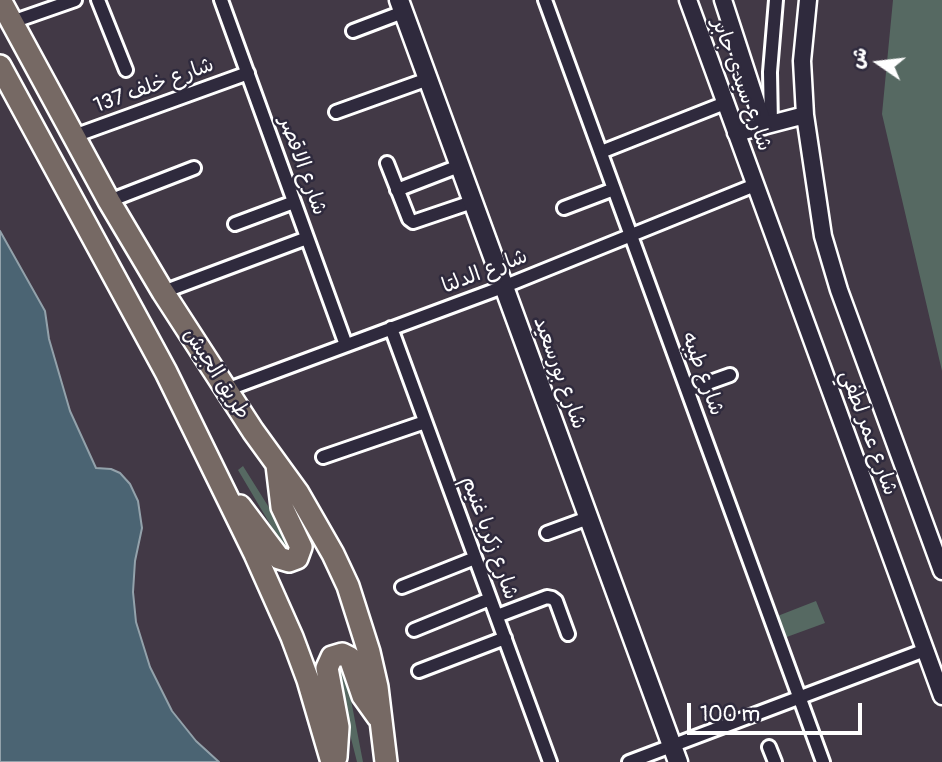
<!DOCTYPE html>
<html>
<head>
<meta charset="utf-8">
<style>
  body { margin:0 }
  #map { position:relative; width:942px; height:762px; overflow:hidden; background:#423946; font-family:Pangolin,"Playpen Sans Arabic",sans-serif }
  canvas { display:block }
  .north { position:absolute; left:844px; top:28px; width:70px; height:70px; -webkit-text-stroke:5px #2f2a3d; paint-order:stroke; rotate:284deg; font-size:19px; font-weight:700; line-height:28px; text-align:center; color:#fff }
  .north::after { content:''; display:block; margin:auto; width:24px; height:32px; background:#fff; clip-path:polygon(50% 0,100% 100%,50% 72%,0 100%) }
  .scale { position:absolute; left:687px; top:703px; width:175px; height:32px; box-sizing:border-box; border:4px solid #fff; border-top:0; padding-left:9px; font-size:21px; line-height:24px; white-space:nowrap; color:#fff; -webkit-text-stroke:5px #2f2a3d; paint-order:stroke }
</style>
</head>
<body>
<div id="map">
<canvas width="942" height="762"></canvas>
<div class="north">ش</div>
<div class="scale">100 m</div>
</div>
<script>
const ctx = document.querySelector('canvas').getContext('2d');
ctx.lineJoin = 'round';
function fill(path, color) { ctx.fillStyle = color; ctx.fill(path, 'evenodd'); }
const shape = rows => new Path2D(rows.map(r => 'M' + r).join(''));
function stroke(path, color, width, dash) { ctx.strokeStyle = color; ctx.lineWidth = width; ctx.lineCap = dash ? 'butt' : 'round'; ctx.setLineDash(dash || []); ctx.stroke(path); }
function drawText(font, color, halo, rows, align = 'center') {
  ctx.font = font + ' Pangolin,"Playpen Sans Arabic",sans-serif'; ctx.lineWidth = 5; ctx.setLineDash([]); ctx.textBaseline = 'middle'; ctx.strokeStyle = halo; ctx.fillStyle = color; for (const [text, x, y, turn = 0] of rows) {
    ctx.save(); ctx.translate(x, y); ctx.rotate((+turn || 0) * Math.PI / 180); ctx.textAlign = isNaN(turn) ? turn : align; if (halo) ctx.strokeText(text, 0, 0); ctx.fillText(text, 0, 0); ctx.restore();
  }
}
fill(shape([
  [893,0,942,0,942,371,882,114],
  [243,466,290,541,288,548,283,546,238,470],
  [816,601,825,623,784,638,775,617],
  [339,666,345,669,363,762,357,762,334,671]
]), '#566962');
const water = shape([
  [0,231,45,311,49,339,70,411,96,468,111,469,120,473,130,484,138,501,142,528,135,561,133,592,136,622,150,667,172,711,196,741,219,762,0,762,0,231]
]);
fill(water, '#4b6473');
stroke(water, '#93a2ab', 2);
const minor = shape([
  [98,0,126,70],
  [221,0,346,345],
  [545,0,823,762],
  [12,22,75,0],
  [353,31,403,12],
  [336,112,428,79],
  [771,124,770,72,776,0],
  [74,136,248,73],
  [601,152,725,103],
  [387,163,409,219,413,222,472,202],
  [397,190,459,166],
  [109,201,194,168],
  [564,208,614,189],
  [235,224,294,202],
  [163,292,307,238],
  [391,328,550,762],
  [226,390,503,287,755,185],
  [688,390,730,375],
  [323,457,425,422],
  [547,533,588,518],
  [402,587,475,558],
  [497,616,547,597,552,598,556,601,568,634],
  [414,630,490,599],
  [419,671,505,638],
  [769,747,775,762],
  [629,762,925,650]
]);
const tertiary = shape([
  [688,0,942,696],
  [723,0,764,126],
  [808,0,802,61,805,115,823,236,839,290,942,571],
  [736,133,805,115]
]);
const secondary = shape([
  [399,0,678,762]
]);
const trunk = shape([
  [0,0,109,201,163,292,253,431,298,493,333,554,348,586,369,652,377,687,386,762],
  [0,66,166,372,255,554,292,637,308,680,332,762],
  [240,506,279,558,289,561,297,558,301,547,282,507,277,465],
  [336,757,338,727,327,668,332,657,342,654,350,658,363,696,378,717]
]);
stroke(minor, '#fff', 18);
stroke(tertiary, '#fff', 21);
stroke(secondary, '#fff', 23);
stroke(trunk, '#fff', 26);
stroke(minor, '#2f2a3d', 12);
stroke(tertiary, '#2f2a3d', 16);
stroke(secondary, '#2f2a3d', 18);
stroke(trunk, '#766964', 21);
drawText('21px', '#fff', '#2f2a3d', [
  ["شارع سيدى جابر",741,85,70],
  ["شارع خلف 137",154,86,-20],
  ["شارع الاقصر",302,166,70],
  ["شارع الدلتا",485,272,-21],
  ["شارع بورسعيد",559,373,70],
  ["طريق الجيش",216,374,57],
  ["شارع طيبه",702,374,70],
  ["شارع عمر لطفي",868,433,70],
  ["شارع زكريا غنيم",489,538,70]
]);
</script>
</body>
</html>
